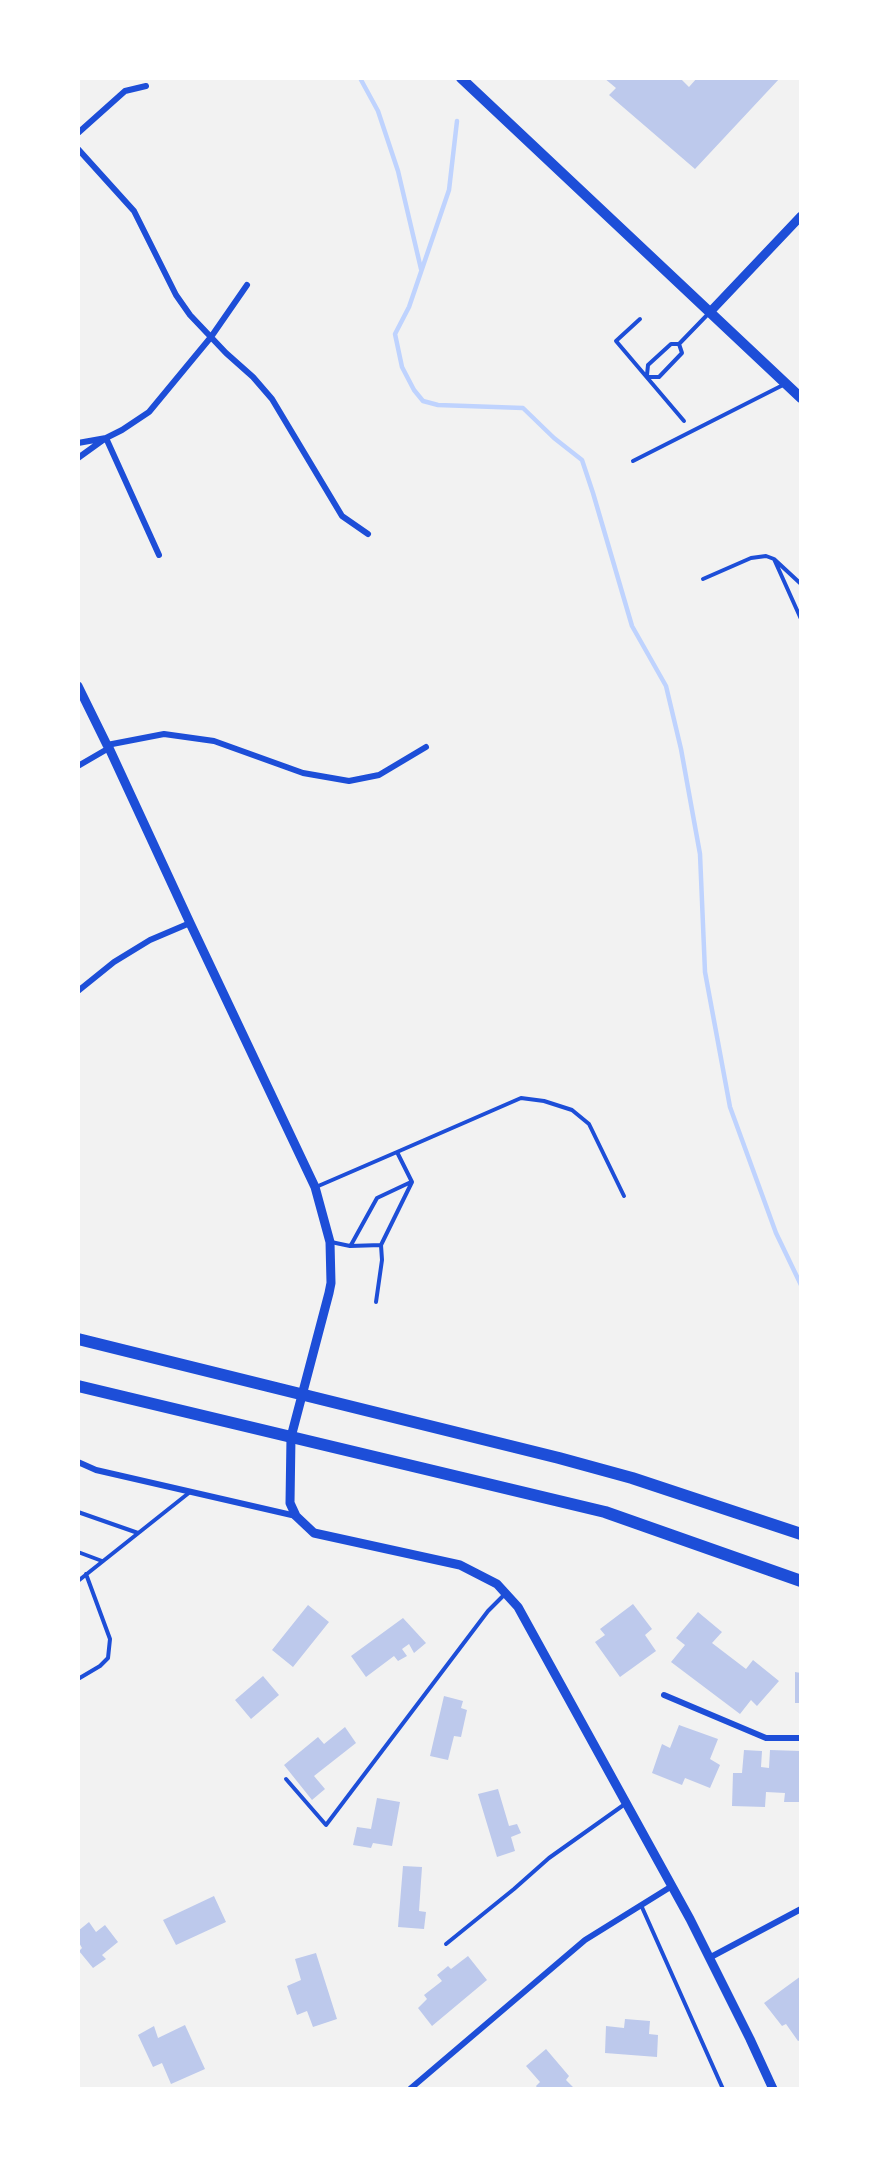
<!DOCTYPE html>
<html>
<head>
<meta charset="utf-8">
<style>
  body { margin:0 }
  #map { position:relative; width:879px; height:2167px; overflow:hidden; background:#f2f2f2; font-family:"Exo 2",sans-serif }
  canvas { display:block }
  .frame { position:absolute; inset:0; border:80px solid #fff; pointer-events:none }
</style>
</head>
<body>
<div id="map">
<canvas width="879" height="2167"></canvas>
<div class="frame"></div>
</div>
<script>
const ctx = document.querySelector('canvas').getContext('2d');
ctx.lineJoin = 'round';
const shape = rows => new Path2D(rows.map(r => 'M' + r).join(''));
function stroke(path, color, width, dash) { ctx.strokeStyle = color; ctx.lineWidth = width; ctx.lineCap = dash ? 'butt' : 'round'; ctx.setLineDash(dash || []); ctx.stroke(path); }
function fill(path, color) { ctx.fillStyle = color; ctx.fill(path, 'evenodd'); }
stroke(shape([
  [360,78,378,111,398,171,421,269],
  [457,121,449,190,409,307,395,334,402,367,414,390,423,401,438,405,523,408,554,438,582,460,593,493,632,626,666,686,681,749,700,854,705,972,730,1107,776,1233,801,1285]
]), '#bfd3fe', 4.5);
fill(shape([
  [604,78,680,78,689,87,697,78,780,78,695,169,609,95,616,88],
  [633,1604,652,1629,645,1635,656,1651,620,1677,595,1642,605,1635,600,1629],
  [308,1605,329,1622,293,1667,272,1650],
  [698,1612,722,1632,712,1643,746,1669,753,1660,779,1681,757,1706,751,1700,740,1714,671,1662,685,1645,676,1638],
  [403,1618,426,1643,414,1653,409,1644,402,1649,407,1656,398,1661,394,1656,366,1677,351,1656],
  [795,1672,801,1673,801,1703,795,1703],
  [263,1676,279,1695,251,1719,235,1700],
  [444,1696,463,1701,461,1708,467,1710,461,1737,454,1736,448,1760,430,1756],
  [679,1725,718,1739,710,1759,720,1765,710,1788,685,1778,682,1785,652,1773,662,1744,670,1748],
  [345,1727,356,1743,314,1776,325,1789,312,1800,284,1765,318,1737,324,1744],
  [744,1750,762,1751,761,1767,769,1768,770,1750,801,1751,801,1802,784,1802,785,1793,766,1792,765,1807,732,1806,733,1773,742,1773],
  [498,1789,509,1826,517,1824,521,1833,511,1837,515,1851,497,1857,478,1794],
  [377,1798,400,1802,392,1846,373,1843,371,1848,353,1845,357,1827,371,1829],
  [403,1866,422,1867,419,1911,426,1912,424,1929,398,1927],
  [214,1896,226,1922,176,1945,163,1920],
  [89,1922,96,1932,105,1925,118,1942,102,1955,106,1959,93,1968,79,1951,82,1948,78,1941,78,1931],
  [316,1953,337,2019,313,2027,307,2011,297,2015,287,1986,301,1980,295,1959],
  [468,1956,487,1980,432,2026,418,2008,427,1999,424,1995,442,1981,437,1975,448,1966,451,1969],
  [801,1976,801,2040,798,2041,786,2024,782,2026,764,2003],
  [625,2019,650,2021,649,2034,658,2035,657,2057,605,2053,606,2026,624,2028],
  [185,2025,205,2069,171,2084,162,2063,153,2067,138,2035,154,2026,158,2038],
  [546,2049,569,2076,566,2080,575,2089,538,2089,536,2086,540,2082,526,2066]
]), '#bdc9ec');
stroke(shape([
  [640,319,616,341,684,421],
  [647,375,648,365,671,344,679,344,710,312],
  [648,377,659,377,682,353,679,344],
  [633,461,785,384],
  [703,579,751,558,766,556,774,559],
  [801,584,774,559,801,619],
  [397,1152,521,1098,544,1101,572,1110,589,1124,624,1196],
  [316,1187,397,1152,412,1182,381,1245],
  [331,1242,350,1246,381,1245,382,1260,376,1302],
  [351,1245,377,1198,411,1182],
  [78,1512,138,1533],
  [78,1552,102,1561],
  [78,1581,190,1492],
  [78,1679,100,1666,108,1658,110,1639,86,1574],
  [286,1779,326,1825,488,1611,505,1594],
  [641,1905,723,2089],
  [446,1944,514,1889,549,1858,625,1804]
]), '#1d4ed8', 4);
stroke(shape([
  [78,133,125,91,146,86],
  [78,149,134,211,176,295,190,315,226,353,253,377,272,399,342,516,368,534],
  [106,438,159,555],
  [78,443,106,438,122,430,149,412,211,337,247,285],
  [78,458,103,440],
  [78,766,109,748,107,745,164,734,214,741,303,773,349,781,379,775,426,747],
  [78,991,114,962,150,940,190,923],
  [78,1462,96,1470,296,1516],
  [664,1695,766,1738,801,1738],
  [709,1958,801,1909],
  [410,2089,585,1940,672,1886]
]), '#1d4ed8', 6);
stroke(shape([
  [710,312,801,216],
  [78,686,107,745],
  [109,748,190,923,315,1187,330,1242,331,1283,329,1293,291,1437,290,1503,296,1516,314,1533,460,1565,497,1584,518,1607,690,1919,750,2039,773,2089]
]), '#1d4ed8', 9);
stroke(shape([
  [461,78,801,398]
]), '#1d4ed8', 10);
stroke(shape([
  [78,1339,559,1458,632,1478,801,1534],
  [78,1386,605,1512,801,1581]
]), '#1d4ed8', 12);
</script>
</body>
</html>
